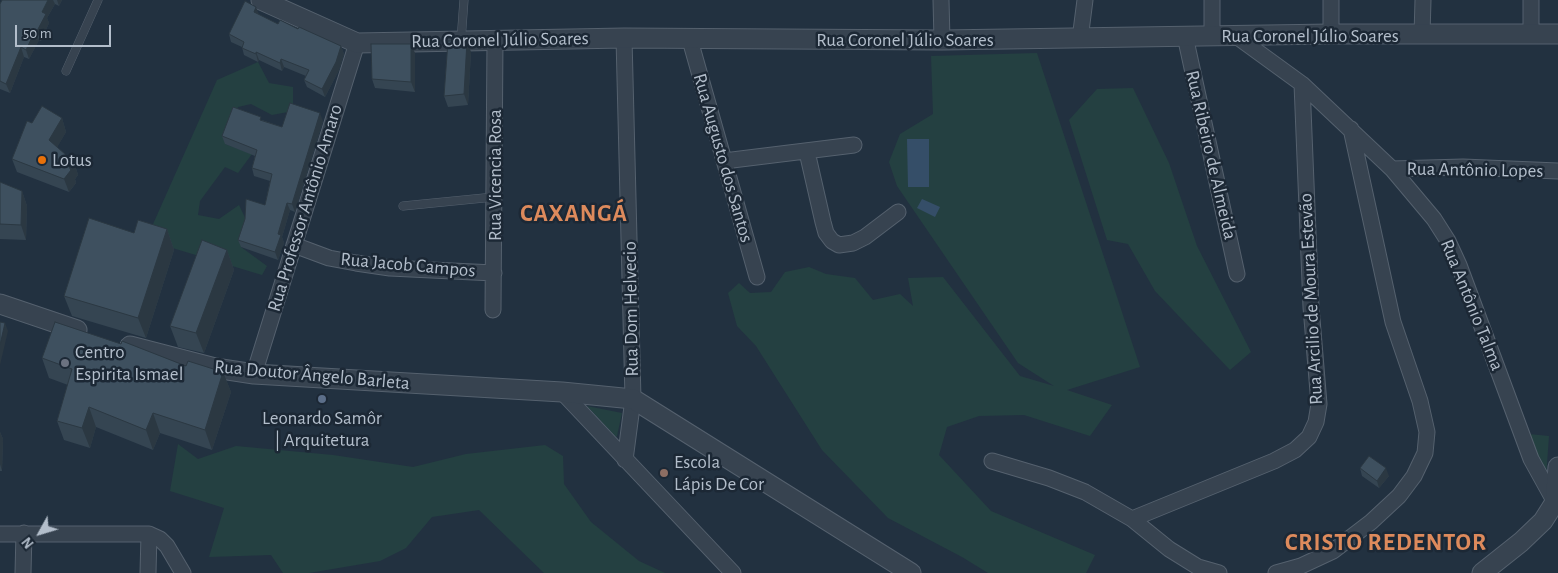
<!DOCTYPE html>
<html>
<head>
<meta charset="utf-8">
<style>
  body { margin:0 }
  #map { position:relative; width:1558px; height:573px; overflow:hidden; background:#223140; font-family:"Alegreya Sans",sans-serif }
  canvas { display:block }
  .north { position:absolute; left:15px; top:508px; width:50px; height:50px; -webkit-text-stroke:4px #1c2835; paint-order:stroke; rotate:231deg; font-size:14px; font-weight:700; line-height:20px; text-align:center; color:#b3becb }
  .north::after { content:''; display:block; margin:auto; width:18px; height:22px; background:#b3becb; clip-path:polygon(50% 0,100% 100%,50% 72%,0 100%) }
  .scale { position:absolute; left:15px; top:25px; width:96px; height:22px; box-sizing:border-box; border:2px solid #b3becb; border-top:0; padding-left:6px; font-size:15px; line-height:18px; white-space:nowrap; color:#b3becb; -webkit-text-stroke:4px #1c2835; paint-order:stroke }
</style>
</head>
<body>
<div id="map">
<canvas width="1558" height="573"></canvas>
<div class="north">N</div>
<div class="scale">50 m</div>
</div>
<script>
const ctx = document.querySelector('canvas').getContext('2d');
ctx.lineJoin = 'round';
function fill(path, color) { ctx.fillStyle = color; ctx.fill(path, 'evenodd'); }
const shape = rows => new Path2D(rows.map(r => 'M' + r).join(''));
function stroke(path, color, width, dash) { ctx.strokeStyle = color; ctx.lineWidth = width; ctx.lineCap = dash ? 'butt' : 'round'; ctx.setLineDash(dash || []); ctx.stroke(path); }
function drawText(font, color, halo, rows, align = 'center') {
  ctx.font = font + ' "Alegreya Sans",sans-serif'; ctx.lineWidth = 5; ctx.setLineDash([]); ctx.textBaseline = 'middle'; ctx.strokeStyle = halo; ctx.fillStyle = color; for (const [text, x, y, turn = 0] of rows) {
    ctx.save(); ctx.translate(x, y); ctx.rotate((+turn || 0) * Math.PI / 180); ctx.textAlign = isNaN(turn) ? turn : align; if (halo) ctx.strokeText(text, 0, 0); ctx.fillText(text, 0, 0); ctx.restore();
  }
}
fill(shape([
  [1037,53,1140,367,1067,390,1112,405,1090,436,1024,415,979,416,947,427,939,455,991,511,1095,555,1086,573,988,573,962,557,888,518,822,450,756,346,737,326,728,293,739,283,750,293,771,292,785,272,809,267,826,274,855,278,873,300,900,294,913,306,908,278,943,277,1020,376,1054,386,1018,363,897,186,889,162,900,134,933,114,931,56],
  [258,62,269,83,293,87,293,111,272,115,251,104,238,107,225,144,252,154,238,173,225,167,200,201,198,215,219,219,239,205,248,224,241,247,267,266,262,275,146,240,217,80],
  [1133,88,1169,163,1197,246,1251,352,1230,370,1155,291,1128,244,1107,240,1069,120,1097,89],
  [587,406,622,413,617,436,616,437],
  [1529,434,1549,436,1546,478],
  [178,444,198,459,236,446,333,455,413,467,466,454,545,445,563,456,564,484,591,522,639,561,665,573,544,573,479,510,432,517,406,548,380,561,309,573,283,573,271,555,209,557,224,508,170,491]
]), '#244041');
fill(shape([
  [907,139,929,139,929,187,908,187],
  [922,199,940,207,935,217,917,208]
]), '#354e68');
const service = shape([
  [461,41,464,0],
  [66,71,98,0],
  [403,206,494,197]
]);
const minor = shape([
  [941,0,942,40],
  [1212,0,1212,36],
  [1331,0,1331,34],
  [1531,0,1531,33],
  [1422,35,1423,0],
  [1185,36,1237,274],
  [1236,36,1302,84,1392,169,1434,219,1448,241,1459,265,1531,459,1557,506],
  [624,38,633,399,625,460],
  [1080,39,1085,0],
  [690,40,757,277],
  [807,152,823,222,826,233,832,241,839,245,853,243,865,237,898,212],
  [724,161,854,145],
  [1392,169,1463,167,1558,171],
  [294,245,329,258,356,263,390,268,494,273],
  [493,310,495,40],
  [254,374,357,43],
  [562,392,733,573],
  [992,461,1049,478,1085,492,1132,519,1169,549,1198,567,1219,573],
  [1132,519,1274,461,1295,450,1309,437,1316,422,1319,404,1311,307,1302,84],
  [0,534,149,534,160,539,167,546,183,573],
  [23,573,24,533],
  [148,573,149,534],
  [1276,573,1301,566,1333,551,1371,522,1399,496,1414,476,1425,453,1427,432,1420,401,1393,322,1351,129]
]);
const tertiary = shape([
  [261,0,357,43,624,38,942,40,1331,34,1558,34],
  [0,304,77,330],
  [130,346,215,368,254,374,562,392,633,399,911,573],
  [1482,573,1521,542,1543,521,1555,502,1558,467]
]);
stroke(service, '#55616e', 9);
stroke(minor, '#55616e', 17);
stroke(tertiary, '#55616e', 21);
stroke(service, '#374350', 8);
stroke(minor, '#374350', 15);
stroke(tertiary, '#374350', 19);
fill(shape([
  [2,0,62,0,59,6,55,4,47,18,49,23,41,41,39,40,29,59,24,57,10,93,0,89,0,4],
  [259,14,259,15,278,24,298,29,341,46,344,54,339,70,325,97,307,87,304,80,306,76,284,67,282,71,259,60,258,62,244,55,242,47,231,42,229,34],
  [471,52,468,105,448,107,444,96],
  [415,53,415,92,375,88,372,79],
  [62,118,66,132,57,147,74,162,78,175,75,179,76,183,69,192,17,172,12,159,32,123],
  [262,120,282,127,323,121,295,212,290,210,282,237,284,243,278,260,241,247,238,240,265,205,270,181,254,176,252,168,255,156,225,144,222,136],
  [0,182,22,191,27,206,26,240,0,239],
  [167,229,174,250,146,338,72,316,64,296,134,233],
  [227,250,234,270,204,353,178,347,170,326],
  [42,358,186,366,223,372,231,392,212,450,160,433,153,450,96,427,90,448,64,440,57,421,68,385,49,378],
  [0,432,3,439,2,471,0,471],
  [1360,468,1389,476,1379,488,1362,476]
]), '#354552');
fill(shape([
  [48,0,53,0,55,4,47,18,49,23,41,41,37,31,42,12],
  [57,0,62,0,59,6],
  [256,7,259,14,256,20,254,12],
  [35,31,39,40,29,59,26,50],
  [467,41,471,52,468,105,464,94],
  [411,44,415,53,415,92,411,82],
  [341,46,344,54,339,70,325,97,322,89],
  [21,47,24,57,10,93,6,84],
  [256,52,259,60,258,62,256,54],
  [281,59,284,67,282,71,280,63],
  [320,113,323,121,295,212,292,204],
  [62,118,66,132,54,153,49,140],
  [74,162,78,175,75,179,76,183,69,192,64,179,69,167],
  [22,191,27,206,26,240,21,225],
  [287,203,290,210,282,237,284,243,278,260,275,252,278,234],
  [167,229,174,250,146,338,138,318],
  [227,250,234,270,204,353,196,333],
  [5,323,8,331,0,365,0,345],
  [223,372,231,392,212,450,205,430],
  [89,407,96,427,90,448,82,428],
  [153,413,160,433,153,450,146,430],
  [0,432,3,439,2,471,0,464],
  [1386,468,1389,476,1379,488,1377,481]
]), '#2b3842');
const building = shape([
  [2,0,48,0,42,12,46,14,37,31,35,31,26,50,21,47,6,84,0,81,0,4,2,0],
  [245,1,256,7,254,12,278,24,280,20,298,29,299,27,341,46,336,62,322,89,304,80,309,70,281,59,280,63,256,52,256,54,242,48,244,42,229,34,245,1],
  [448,41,467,41,464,94,444,96,448,41],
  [371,44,411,44,411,82,372,79,371,44],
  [290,103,320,113,292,204,287,203,278,234,281,235,275,252,238,240,245,219,246,199,265,205,272,174,252,168,257,150,222,136,233,107,261,117,260,120,282,127,290,103],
  [42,106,62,118,49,140,74,162,69,167,71,170,64,179,12,159,27,121,32,123,42,106],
  [0,182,22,191,21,225,0,224,0,182],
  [89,218,134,233,138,220,167,229,138,318,64,296,89,218],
  [202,240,227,250,196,333,170,326,202,240],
  [0,322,5,323,0,345,0,322],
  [55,322,121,344,122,341,186,366,188,361,223,372,205,430,153,413,146,430,89,407,82,428,57,421,72,369,42,358,55,322],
  [1369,456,1386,468,1377,481,1360,468,1369,456]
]);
fill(building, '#3e505f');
stroke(building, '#2b3842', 1);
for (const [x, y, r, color] of [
  [42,160,5,"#e8710a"],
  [65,363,5,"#6b7280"],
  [322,399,5,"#5c6f8a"],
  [664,473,5,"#8d6e63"]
]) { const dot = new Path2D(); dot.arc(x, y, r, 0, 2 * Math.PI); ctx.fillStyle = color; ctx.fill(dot); stroke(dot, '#1c2835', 2); }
drawText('19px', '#b3becb', '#1c2835', [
  ["Rua Coronel Júlio Soares",1310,36],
  ["Rua Coronel Júlio Soares",500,40,-1],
  ["Rua Coronel Júlio Soares",905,40],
  ["Rua Ribeiro de Almeida",1211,155,77],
  ["Rua Augusto dos Santos",723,158,74],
  ["Rua Antônio Lopes",1475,170,1],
  ["Rua Vicencia Rosa",495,175,-90],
  ["Rua Professor Antônio Amaro",305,208,-73],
  ["Rua Jacob Campos",408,265,5],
  ["Rua Arcilio de Moura Estevão",1311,299,-93],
  ["Rua Antônio Talma",1472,305,68],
  ["Rua Dom Helvecio",631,309,-91],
  ["Rua Doutor Ângelo Barleta",312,375,5]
]);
drawText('19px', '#b3becb', '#1c2835', [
  ["Lotus",52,160],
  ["Centro",75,352],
  ["Espirita Ismael",75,374],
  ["Leonardo Samôr",322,418,"center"],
  ["| Arquitetura",322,440,"center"],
  ["Escola",674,462],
  ["Lápis De Cor",674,484]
], 'left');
ctx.letterSpacing = '1px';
drawText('bold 24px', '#dd8a5c', '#1c2835', [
  ["CAXANGÁ",574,214],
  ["CRISTO REDENTOR",1386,543]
]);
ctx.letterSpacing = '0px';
</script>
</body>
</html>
